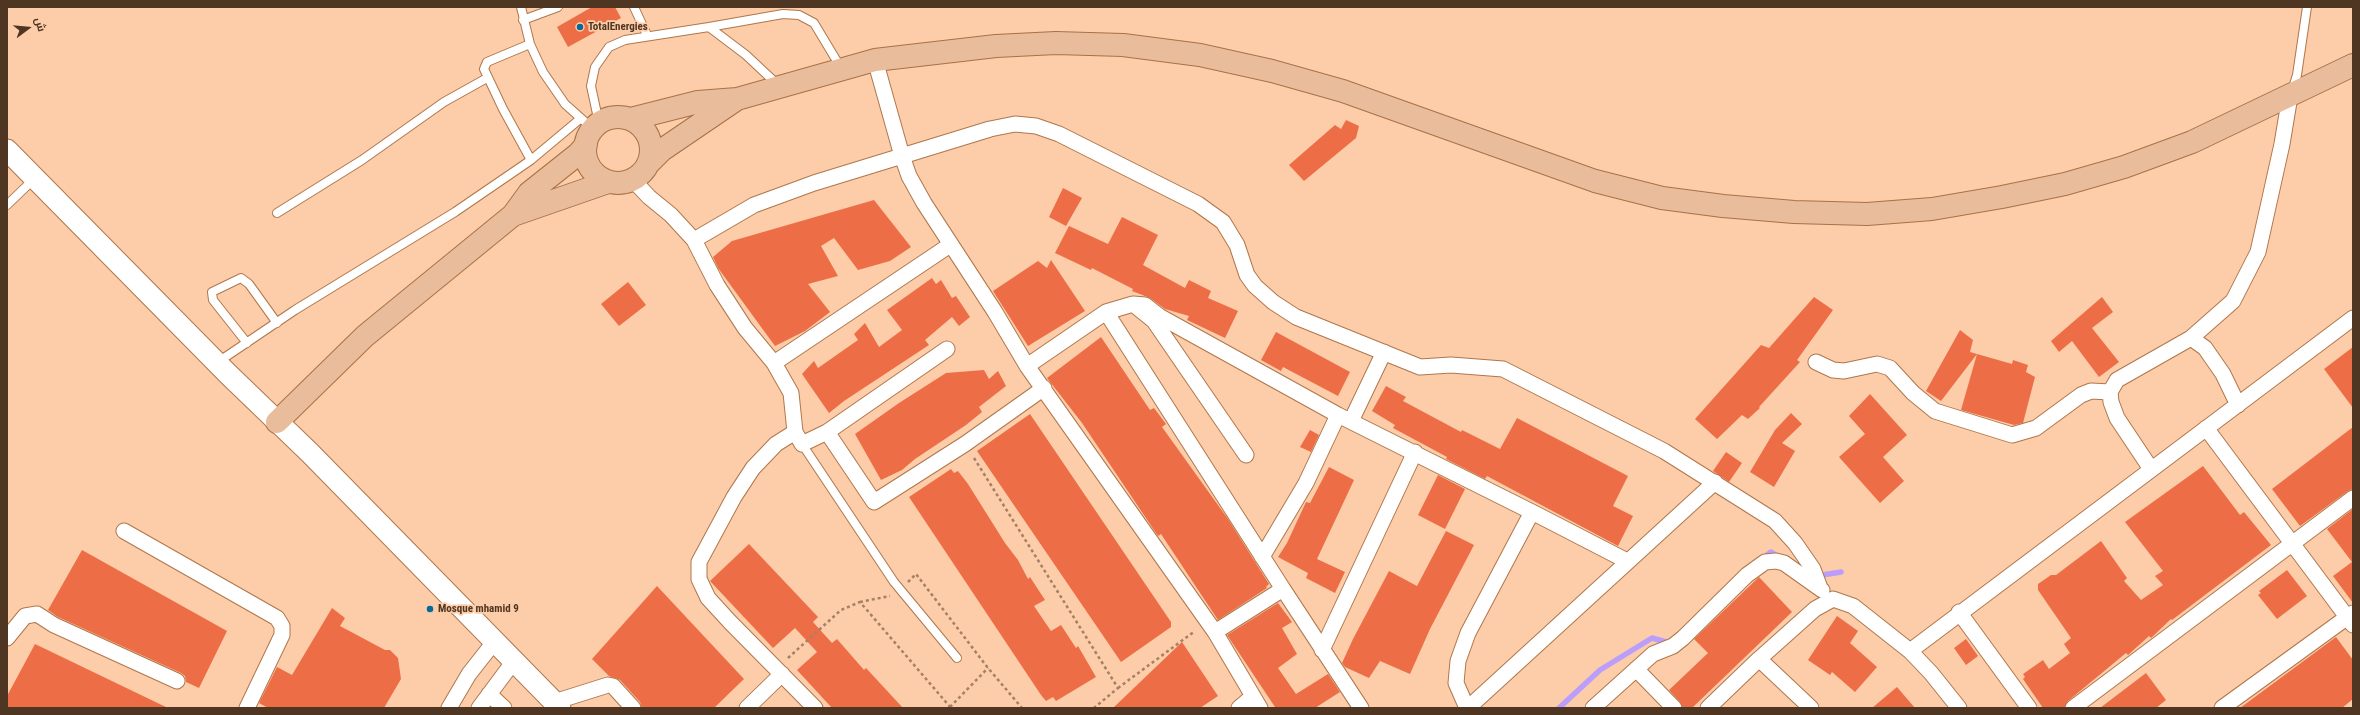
<!DOCTYPE html>
<html>
<head>
<meta charset="utf-8">
<style>
  body { margin:0 }
  #map { position:relative; width:2360px; height:715px; overflow:hidden; background:#fdcca8; font-family:"Roboto Condensed",Cairo,sans-serif }
  canvas { display:block }
  .frame { position:absolute; inset:0; border:8px solid #4e3623; pointer-events:none }
  .north { position:absolute; left:8px; top:8px; width:40px; height:40px; -webkit-text-stroke:3px #fdcca8; paint-order:stroke; rotate:74deg; font-size:11px; font-weight:700; line-height:16px; text-align:center; color:#4e3623 }
  .north::after { content:''; display:block; margin:auto; width:14px; height:18px; background:#4e3623; clip-path:polygon(50% 0,100% 100%,50% 72%,0 100%) }
</style>
</head>
<body>
<div id="map">
<canvas width="2360" height="715"></canvas>
<div class="frame"></div>
<div class="north">ش</div>
</div>
<script>
const ctx = document.querySelector('canvas').getContext('2d');
ctx.lineJoin = 'round';
const shape = rows => new Path2D(rows.map(r => 'M' + r).join(''));
function stroke(path, color, width, dash) { ctx.strokeStyle = color; ctx.lineWidth = width; ctx.lineCap = dash ? 'butt' : 'round'; ctx.setLineDash(dash || []); ctx.stroke(path); }
function fill(path, color) { ctx.fillStyle = color; ctx.fill(path, 'evenodd'); }
function drawText(font, color, halo, rows, align = 'center') {
  ctx.font = font + ' "Roboto Condensed",sans-serif'; ctx.lineWidth = 3.5; ctx.setLineDash([]); ctx.textBaseline = 'middle'; ctx.strokeStyle = halo; ctx.fillStyle = color; for (const [text, x, y, turn = 0] of rows) {
    ctx.save(); ctx.translate(x, y); ctx.rotate((+turn || 0) * Math.PI / 180); ctx.textAlign = isNaN(turn) ? turn : align; if (halo) ctx.strokeText(text, 0, 0); ctx.fillText(text, 0, 0); ctx.restore();
  }
}
stroke(shape([
  [1762,559,1771,552,1779,557],
  [1816,576,1841,572],
  [1559,708,1600,670,1652,638,1670,643]
]), '#bb9efb', 5.5);
fill(shape([
  [592,7,615,7,621,18,568,47,557,27],
  [1346,120,1359,126,1356,138,1304,181,1289,165,1335,125,1341,129],
  [1063,188,1082,198,1066,226,1049,217],
  [874,200,911,247,890,261,858,270,834,238,821,246,838,276,808,284,830,312,805,331,775,346,718,268,713,257,732,241],
  [1122,217,1158,235,1143,265,1185,288,1189,280,1211,291,1208,298,1238,311,1225,338,1187,320,1189,316,1165,309,1150,298,1132,291,1133,289,1092,268,1091,270,1055,253,1069,226,1108,244],
  [1051,260,1085,311,1028,346,993,291,1038,261,1047,268],
  [932,278,936,284,941,280,952,298,956,296,970,317,959,326,952,317,925,340,929,345,844,401,829,413,802,374,814,361,818,368,858,340,854,334,865,323,879,347,902,330,887,310],
  [628,282,646,305,619,326,601,304],
  [1814,297,1833,310,1797,360,1800,362,1759,407,1760,408,1748,419,1742,415,1717,439,1695,419,1761,345,1769,348],
  [2102,297,2113,312,2092,328,2119,362,2099,377,2072,341,2059,352,2051,341],
  [1960,330,1973,340,1970,352,2012,364,2013,360,2028,365,2026,372,2035,377,2023,423,2014,425,1961,410,1977,354,1941,401,1926,391],
  [1276,332,1350,372,1338,396,1283,367,1281,371,1261,360],
  [1101,337,1150,410,1154,408,1166,424,1162,427,1228,519,1269,584,1266,587,1267,588,1218,620,1161,534,1158,536,1082,423,1047,378],
  [2353,347,2353,408,2324,369],
  [984,370,989,379,998,371,1006,386,979,407,982,412,966,425,915,459,902,470,881,480,855,434,899,403,946,373],
  [1386,386,1406,397,1403,401,1461,432,1462,430,1500,449,1517,418,1628,476,1613,506,1633,516,1618,546,1487,476,1485,479,1446,459,1447,457,1393,428,1395,425,1372,411],
  [1870,394,1907,435,1883,457,1904,481,1880,503,1839,457,1865,434,1849,416],
  [1791,413,1802,424,1782,443,1795,451,1774,487,1750,472,1775,430],
  [1030,414,1171,622,1171,627,1121,662,977,451],
  [2353,427,2353,489,2348,491,2300,526,2272,489],
  [1310,430,1319,435,1311,452,1300,447],
  [1726,452,1742,463,1729,482,1713,471],
  [2203,466,2240,515,2244,512,2271,545,2172,620,2171,619,2151,638,2149,636,2128,655,2126,653,2068,701,2064,708,2043,708,2023,679,2025,677,2023,674,2043,660,2049,669,2070,653,2064,644,2071,638,2038,590,2038,584,2051,575,2056,575,2101,541,2127,578,2124,581,2141,600,2163,585,2155,576,2163,571,2125,522],
  [1329,467,1354,480,1317,559,1345,572,1335,593,1306,578,1308,573,1278,557,1287,543,1306,502,1310,503],
  [951,469,954,473,958,471,968,484,1005,543,1018,560,1028,579,1030,577,1045,600,1034,606,1051,631,1061,625,1076,648,1078,646,1096,677,1056,701,1053,697,1046,701,1041,695,909,497],
  [1438,475,1465,489,1445,529,1418,515],
  [2353,509,2353,603,2333,576,2352,562,2327,529],
  [1446,531,1474,545,1430,629,1410,674,1380,661,1369,678,1345,667,1342,663,1353,639,1389,571,1417,586],
  [749,544,818,617,813,622,832,643,837,639,864,670,866,668,903,708,832,708,797,670,817,652,795,628,773,648,710,581],
  [82,550,227,631,199,688,186,682,185,676,181,673,58,617,48,610],
  [2287,570,2307,596,2277,619,2258,595,2261,593,2259,591],
  [1759,577,1792,612,1692,708,1683,708,1680,702,1669,690,1708,653,1694,639],
  [657,586,744,679,714,708,642,708,640,702,620,680,609,676,592,659],
  [1278,603,1292,622,1282,628,1297,654,1278,668,1296,694,1328,674,1340,692,1315,708,1273,708,1275,707,1227,635],
  [332,608,345,618,340,626,385,650,390,650,398,658,401,679,384,708,268,708,259,703,277,667,292,675],
  [1837,616,1858,631,1850,643,1877,667,1855,692,1832,672,1830,675,1808,660],
  [2336,637,2353,660,2353,699,2342,708,2240,708],
  [1966,639,1978,656,1966,665,1954,648],
  [1182,642,1218,696,1200,708,1113,708],
  [35,644,168,708,7,708,7,696],
  [2146,673,2166,700,2156,708,2100,708],
  [1897,687,1915,708,1872,708]
]), '#ed6e46');
const lane = shape([
  [521,7,530,44,543,72,565,104,593,129],
  [634,7,647,35],
  [523,20,558,7],
  [709,27,783,14,799,15,814,23,841,68],
  [530,44,487,62,484,69,503,109,531,160],
  [2292,91,2297,75,2307,7],
  [599,123,591,86,595,67,609,47,625,40,709,27,746,55,778,85],
  [7,205,34,179],
  [277,213,362,160,444,102,487,78],
  [247,343,213,300,212,292,241,278,249,284,277,323],
  [218,362,295,310,455,212,531,160,580,119],
  [802,444,894,582,957,658]
]);
const street = shape([
  [875,60,902,156,909,176,924,203,995,312,1027,366,1215,632,1260,708],
  [633,180,649,197,671,215,694,240,717,285,745,328,774,363,791,393,795,432,776,444,753,468,734,497,699,562,699,579,708,598,730,622,815,708],
  [694,240,754,205,814,183,990,129,1015,124,1036,126,1059,134,1198,204,1223,222,1237,245,1247,275,1255,286,1273,302,1296,317,1420,367,1451,365,1503,369,1664,451,1775,521,1795,543,1813,569,1820,588],
  [1133,304,1145,305,1159,316,1338,415,1532,512],
  [1106,312,1283,589],
  [2191,338,2205,348,2223,374,2238,405],
  [1816,362,1833,370,1844,371,1877,364,1890,368,1913,393,1935,411,2012,435,2036,428,2081,395,2091,391,2110,392],
  [774,363,950,245],
  [1027,366,1106,312,1133,304,1154,321,1246,455],
  [1351,421,1384,352],
  [2206,428,2353,625],
  [795,432,802,444,827,432,947,349],
  [827,432,874,502,965,444,1044,388],
  [2151,469,2117,418,2111,402,2110,392,2117,380,2191,338,2233,301,2258,252,2282,144,2290,96],
  [124,531,277,618,282,626,282,635,247,708],
  [1262,557,1306,483,1338,415],
  [1959,612,2029,708],
  [1215,632,1283,589,1361,708],
  [7,638,25,616,37,614,54,625,177,681],
  [1322,650,1415,452],
  [1910,651,2353,318],
  [1759,659,1811,708],
  [1636,669,1674,708],
  [489,694,504,708],
  [554,702,608,685,613,686,633,708],
  [449,708,469,674,495,641],
  [479,708,514,661],
  [747,708,782,674],
  [1239,708,1252,697],
  [1467,708,1456,683,1458,661,1468,633,1532,512,1627,561],
  [1468,708,1715,482],
  [1593,708,1653,654,1673,646,1683,638,1747,575,1765,562,1776,561,1784,563,1822,590],
  [1708,708,1759,659,1815,609,1833,599,1853,606,1910,651,1931,673,1959,708],
  [2073,708,2353,498],
  [2222,708,2353,613]
]);
const secondary = shape([
  [7,150,228,374,310,453,560,708]
]);
const primary = shape([
  '585 150a33 33 0 1 1 66 0a33 33 0 1 1-66 0Z',
  [631,119,698,102,737,99,875,60,996,46,1056,43,1123,45,1200,55,1272,71,1343,91,1595,181,1662,198,1723,206,1794,212,1867,214,1932,209,2002,197,2065,184,2124,167,2192,142,2353,65],
  [650,162,662,150,737,99],
  [513,215,608,182],
  [277,422,365,336,513,215,529,193,578,154,586,145]
]);
stroke(lane, '#af774b', 10);
stroke(street, '#af774b', 17);
stroke(secondary, '#af774b', 23);
stroke(primary, '#a97145', 24);
stroke(shape([
  [974,458,1118,688,1094,708],
  [908,582,916,574,988,668,1022,708],
  [860,602,890,596],
  [788,658,841,610,860,602,951,708],
  [1118,688,1195,631],
  [950,707,988,668]
]), '#a48064', 2.5, [3, 3]);
stroke(lane, '#fff', 8);
stroke(street, '#fff', 15);
stroke(secondary, '#fff', 21);
stroke(primary, '#e9bd9b', 22);
for (const [x, y, r, color] of [
  [580,27,4,"#056a98"],
  [430,609,4,"#056a98"]
]) { const dot = new Path2D(); dot.arc(x, y, r, 0, 2 * Math.PI); ctx.fillStyle = color; ctx.fill(dot); stroke(dot, '#fdcca8', 1.5); }
drawText('bold 11px', '#4e3623', '#fdcca8', [
  ["TotalEnergies",588,27],
  ["Mosque mhamid 9",438,609]
], 'left');
</script>
</body>
</html>
